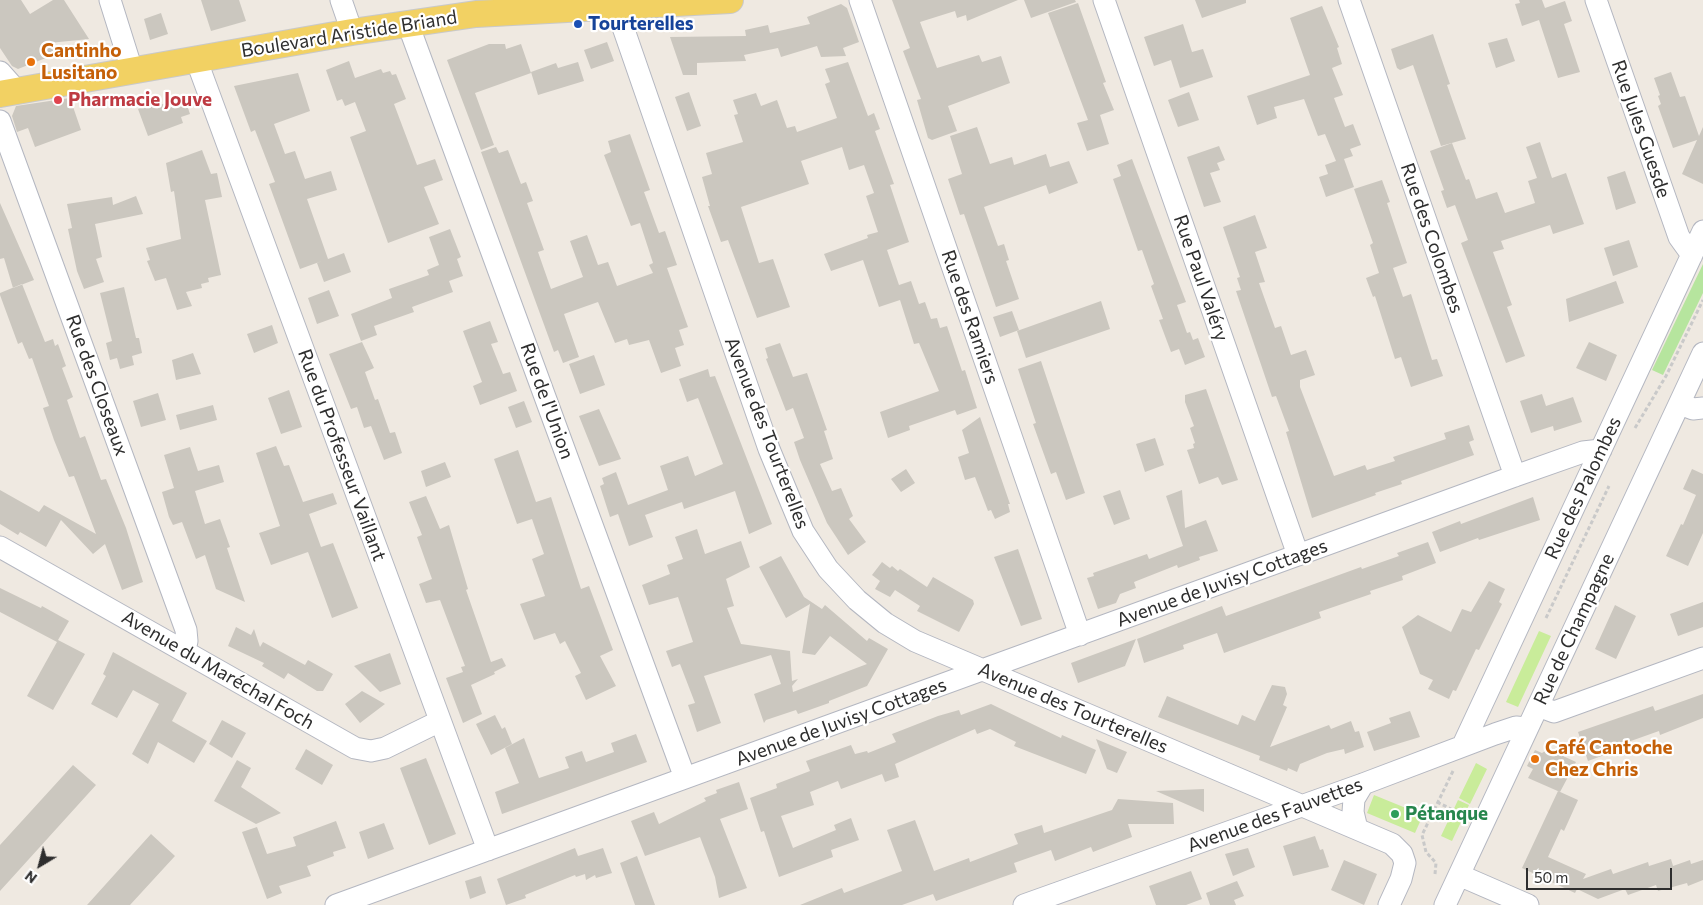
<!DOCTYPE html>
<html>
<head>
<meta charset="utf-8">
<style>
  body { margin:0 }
  #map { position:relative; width:1703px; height:905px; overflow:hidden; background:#efe9e1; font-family:Commissioner,sans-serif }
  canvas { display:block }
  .north { position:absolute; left:15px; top:840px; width:50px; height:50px; -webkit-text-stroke:4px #fff; paint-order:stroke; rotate:217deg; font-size:14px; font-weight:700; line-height:20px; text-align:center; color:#2e2e2e }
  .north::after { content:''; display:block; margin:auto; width:18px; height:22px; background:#2e2e2e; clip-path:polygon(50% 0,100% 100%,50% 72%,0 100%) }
  .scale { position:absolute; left:1526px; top:868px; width:146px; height:22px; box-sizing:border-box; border:2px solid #2e2e2e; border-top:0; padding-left:6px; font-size:15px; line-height:18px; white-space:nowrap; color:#2e2e2e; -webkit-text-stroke:4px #fff; paint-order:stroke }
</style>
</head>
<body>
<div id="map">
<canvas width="1703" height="905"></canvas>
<div class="north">N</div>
<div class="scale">50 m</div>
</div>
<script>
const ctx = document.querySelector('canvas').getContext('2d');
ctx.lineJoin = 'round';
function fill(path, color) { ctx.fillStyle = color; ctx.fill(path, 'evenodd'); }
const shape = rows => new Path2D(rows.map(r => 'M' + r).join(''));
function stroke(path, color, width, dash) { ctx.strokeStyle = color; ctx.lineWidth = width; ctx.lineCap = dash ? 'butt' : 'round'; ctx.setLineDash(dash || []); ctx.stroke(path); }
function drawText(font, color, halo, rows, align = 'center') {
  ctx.font = font + ' Commissioner,sans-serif'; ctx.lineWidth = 4.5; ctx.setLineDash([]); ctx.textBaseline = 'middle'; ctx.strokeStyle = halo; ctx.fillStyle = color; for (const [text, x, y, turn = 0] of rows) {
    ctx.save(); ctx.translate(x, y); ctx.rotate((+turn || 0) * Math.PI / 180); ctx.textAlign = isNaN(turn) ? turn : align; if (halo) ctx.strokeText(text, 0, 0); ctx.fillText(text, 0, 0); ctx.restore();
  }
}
fill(shape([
  [1703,264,1703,293,1663,375,1652,370]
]), '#b6e59e');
fill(shape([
  [1539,631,1551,636,1518,707,1506,702],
  [1476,763,1487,769,1470,804,1459,798],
  [1374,795,1423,815,1415,833,1367,813],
  [1458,800,1469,805,1452,841,1441,836]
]), '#c9ec9a');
fill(shape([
  [0,0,21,0,30,14,53,0,64,0,89,39,49,43,56,54,18,69,12,66,0,48],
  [201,0,239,0,246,21,211,31],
  [892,0,1018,0,967,21,966,15,957,18,955,11,920,22,937,68,979,55,982,62,1001,56,1010,83,948,106,957,131,932,140,928,138,917,100,921,99,903,51,910,48],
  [1024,0,1075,0,1076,2,1031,18],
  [1195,0,1246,0,1246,3,1202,18],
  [1519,0,1542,0,1545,8,1565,1,1572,21,1564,24,1580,72,1558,78,1539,20,1522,26,1515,4,1520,3],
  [1078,3,1106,82,1103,83,1114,110,1100,115,1109,144,1087,151,1077,123,1088,120,1048,13],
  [841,4,847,8,859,42,843,48,846,56,821,57,817,46,781,57,778,48,744,55,746,61,697,63,697,75,683,75,670,37,746,36,745,30,768,25,770,33,810,24,807,17],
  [1322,6,1339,47,1337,48,1342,64,1332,68,1343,95,1334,98,1345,127,1353,124,1361,145,1350,149,1353,156,1344,159,1354,187,1326,197,1319,177,1328,174,1325,165,1336,161,1325,134,1318,136,1304,99,1274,107,1277,118,1257,125,1247,96,1310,75,1290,18],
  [161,13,168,34,150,40,144,19],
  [1183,24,1192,52,1203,49,1213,77,1180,88,1171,60,1154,66,1144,37],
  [1433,34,1450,84,1447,85,1466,139,1441,146,1413,65,1400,70,1397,68,1391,49],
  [1507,38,1515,61,1496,68,1488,43],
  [607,42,614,61,591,69,584,50],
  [489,44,505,44,506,49,521,44,531,73,475,93,494,145,481,150,447,60],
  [349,61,355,78,381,69,383,73,390,71,392,75,396,74,406,99,394,104,417,165,435,159,443,180,424,187,439,224,388,243,350,137,366,131,355,102,345,106,342,99,337,101,326,70],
  [578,62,584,81,538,95,531,72,556,63,558,68],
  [848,62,868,116,874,113,880,129,875,131,894,184,890,185,909,242,887,250,899,285,911,281,919,304,925,302,931,319,937,318,940,328,947,326,962,371,965,370,977,408,957,415,955,410,909,426,910,430,888,438,880,412,939,391,919,343,914,344,900,300,879,307,863,260,831,271,824,254,868,238,867,235,878,232,866,196,874,193,864,165,849,170,842,147,801,161,809,184,741,207,759,263,773,259,790,307,757,318,728,240,721,242,708,206,710,206,702,177,712,174,706,153,743,142,734,115,738,114,733,100,756,93,761,106,777,100,787,128,795,126,797,132,837,118,825,84,830,82,825,69],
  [1671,72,1680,97,1685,96,1699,136,1703,127,1703,184,1682,174,1697,140,1673,148,1658,106,1661,104,1658,96,1660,95,1654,78],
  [298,73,310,111,274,124,285,154,295,151,305,179,331,171,337,190,307,199,328,259,344,253,351,272,324,282,317,263,322,261,300,269,269,184,275,182,255,130,251,132,234,86],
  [689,92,701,126,687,131,675,97],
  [1189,92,1199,120,1178,127,1168,100],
  [184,96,190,114,181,117,183,123,148,136,138,109,158,102,160,105],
  [70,98,81,130,35,147,28,128,17,132,12,116,16,106],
  [977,127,990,164,1012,157,1014,165,1046,154,1050,167,1069,161,1078,183,1049,194,1046,185,984,207,998,246,1004,244,1009,260,1006,261,1019,299,996,307,964,214,960,215,948,179,962,174,950,136],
  [630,134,650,190,644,192,659,233,665,231,677,265,667,268,688,327,679,330,684,345,675,348,681,366,661,373,649,340,629,345,627,339,615,343,598,302,564,314,579,357,563,363,558,350,554,352,481,152,496,147,499,153,508,150,521,184,526,182,533,201,527,203,544,250,538,252,551,289,583,277,570,241,587,235,598,265,608,262,617,286,653,273,649,265,653,263,640,223,631,226,604,155,611,152,608,141],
  [1540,142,1552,178,1566,173,1584,224,1553,234,1550,225,1501,241,1504,249,1493,252,1512,305,1507,307,1525,356,1506,363,1461,243,1468,240,1455,205,1447,208,1441,191,1444,190,1430,151,1452,143,1466,180,1469,179,1476,199,1497,192,1505,213,1535,203,1528,181,1537,178,1526,147],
  [1219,146,1225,160,1217,163,1220,170,1210,173,1221,202,1204,207,1187,157],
  [202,150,211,174,217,173,222,197,205,200,221,275,208,278,209,282,201,284,202,288,186,292,192,306,177,310,166,278,155,281,147,261,150,260,146,248,181,239,174,191,171,192,166,163],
  [1132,159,1186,302,1177,305,1187,333,1190,332,1193,340,1198,338,1205,357,1185,365,1179,349,1171,352,1159,320,1163,319,1151,286,1154,284,1142,250,1138,251,1113,179,1121,176,1117,165],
  [1625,171,1636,203,1616,210,1607,177],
  [1382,180,1390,202,1387,203,1407,263,1393,268,1403,297,1411,294,1432,360,1437,359,1443,376,1411,387,1401,357,1395,359,1375,296,1373,297,1366,278,1379,273,1370,245,1373,243,1354,189],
  [136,196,143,214,95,224,102,257,96,259,104,282,84,289,77,271,68,229,72,228,67,204,112,197,113,205],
  [0,203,34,280,13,288,4,258,0,259],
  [1255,215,1267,248,1255,252,1265,282,1259,283,1275,328,1281,326,1291,355,1306,350,1315,375,1300,380,1300,387,1334,476,1365,465,1367,470,1395,461,1393,457,1446,439,1444,433,1469,425,1474,440,1469,442,1474,455,1401,481,1402,484,1375,493,1376,495,1312,518,1286,432,1289,431,1276,396,1272,397,1236,291,1241,290,1237,278,1240,277,1223,227],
  [450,229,461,257,457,259,463,276,449,281,453,292,412,307,414,312,374,326,377,335,361,341,351,314,392,298,389,289,429,275,427,270,439,265,429,237],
  [1629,240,1638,267,1613,276,1604,248],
  [1616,281,1624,303,1569,322,1566,299],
  [22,284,45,342,53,339,55,346,58,344,66,366,62,368,73,397,67,400,80,438,85,436,101,480,106,479,126,528,143,582,122,590,105,544,93,554,61,520,46,547,20,532,18,535,0,524,0,490,39,512,44,505,96,534,74,476,69,477,54,440,43,408,49,406,32,358,29,359,22,342,18,344,0,295,0,293],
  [124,287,136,338,139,338,142,353,132,356,134,365,120,369,117,358,110,360,106,343,112,341,100,293],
  [329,290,339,316,317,324,308,298],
  [1101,301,1110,329,1026,358,1017,331],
  [1012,311,1019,330,1000,337,993,317],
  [490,321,498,342,491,344,503,374,510,372,517,391,480,405,473,386,482,382,463,331],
  [272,325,278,343,254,353,247,334],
  [362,342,374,368,365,372,375,400,378,399,390,433,395,432,402,453,384,460,371,426,364,428,357,407,351,409,329,354],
  [1589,342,1617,355,1606,381,1576,368],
  [780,343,793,377,807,373,827,430,824,431,833,459,820,464,832,491,841,488,853,516,849,519,866,542,848,555,827,523,800,460,794,442,804,438,793,408,786,411,766,359,768,358,765,348],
  [193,353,201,374,176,380,172,360],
  [594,355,605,385,580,394,569,364],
  [1041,361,1085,493,1066,500,1056,472,1051,474,1033,424,1036,423,1018,369],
  [708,369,710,377,715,376,772,524,749,534,735,491,684,509,682,502,645,515,653,537,629,546,618,514,610,517,600,486,604,484,602,478,616,472,628,505,668,490,660,466,688,456,695,476,723,464,698,398,687,402,679,379],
  [1206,389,1238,480,1222,485,1218,477,1199,484,1187,450,1194,448,1193,444,1195,443,1190,428,1194,426,1185,402,1185,395],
  [289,390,302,427,281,434,268,398],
  [158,393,166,420,141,427,133,401],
  [1542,394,1546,406,1573,397,1582,422,1554,431,1553,426,1531,433,1520,401],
  [524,401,532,422,516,428,508,407],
  [213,405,217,420,180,430,176,415],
  [599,409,621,459,599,466,579,416],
  [980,417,1010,504,1008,504,1010,512,995,519,991,510,988,511,975,477,965,480,958,457,969,453,962,430],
  [1155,438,1164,465,1145,472,1136,444],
  [276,446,284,466,289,465,303,502,333,493,337,504,309,514,321,547,333,543,358,608,332,618,308,552,271,565,259,533,280,526,256,453],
  [190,447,198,471,219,465,224,482,195,491,205,524,220,519,230,547,227,548,245,602,216,589,205,555,196,559,182,522,173,525,169,517,162,492,174,488,164,455],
  [518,450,536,502,551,497,581,589,589,586,613,650,600,656,616,686,586,700,575,676,581,673,565,641,560,644,555,633,534,640,520,604,545,596,532,559,544,554,532,519,517,524,494,459],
  [445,462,451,477,426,487,421,471],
  [906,469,915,483,901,492,891,479],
  [1692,469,1703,474,1703,533,1688,566,1666,556,1681,524,1683,525,1696,495,1683,489],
  [1120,490,1130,519,1114,525,1103,496],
  [1182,490,1185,528,1206,520,1218,551,1199,557,1200,560,1178,568,1177,565,1134,582,1136,588,1120,594,1116,603,1098,609,1087,578,1094,576,1093,573,1147,554,1149,559,1183,546,1166,496],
  [426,496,440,529,449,525,468,589,466,590,491,662,502,658,506,666,494,672,495,674,471,685,482,714,463,723,446,678,463,672,461,667,465,666,440,600,426,603,419,584,432,579,417,537,422,535,409,502],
  [1533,497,1540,520,1479,540,1478,538,1440,552,1432,532,1460,521,1461,524],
  [697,529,705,554,741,541,750,567,726,579,734,606,727,608,741,644,790,651,792,681,798,679,792,686,793,692,867,664,830,636,815,655,802,653,810,604,786,618,759,567,781,556,804,597,822,609,825,605,867,641,869,638,888,649,867,686,829,701,829,703,798,714,796,710,766,720,764,723,754,694,781,684,771,655,704,676,721,723,697,732,688,705,695,703,680,664,672,667,666,651,693,642,678,597,649,605,642,585,670,574,667,565,683,559,675,537],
  [1428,542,1436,563,1402,576,1403,580,1370,591,1371,594,1319,612,1321,618,1224,653,1217,633,1183,645,1184,649,1144,663,1137,639,1222,606,1226,616,1361,567,1362,569,1399,556,1397,553],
  [1018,549,1042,619,1021,626,994,557],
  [882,562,890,568,892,566,898,571,900,569,927,587,933,577,973,600,974,604,959,632,917,611,920,606,895,590,890,597,875,589,880,581,872,575],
  [1489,581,1505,589,1499,602,1502,604,1479,650,1476,649,1456,691,1453,690,1449,699,1428,689,1433,680,1420,674,1402,627,1418,615,1451,632,1462,609,1471,612],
  [0,588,41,608,42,606,69,621,58,640,85,654,53,710,27,696,57,642,0,612],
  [1703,602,1703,627,1678,636,1670,614],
  [1615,605,1636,616,1616,659,1595,649],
  [236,627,251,635,254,629,260,647,263,642,305,665,308,660,333,674,323,691,317,691,288,673,284,679,262,666,264,663,228,646],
  [1136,639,1125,666,1078,683,1071,663],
  [113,652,187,693,172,721,207,741,194,763,158,742,148,764,132,754,159,704,133,690,117,718,91,704,106,676,103,674],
  [390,653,401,684,380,692,354,666],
  [1272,685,1285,687,1287,694,1283,705,1287,707,1270,747,1329,725,1331,729,1351,721,1355,732,1359,731,1364,747,1345,754,1344,749,1327,753,1300,764,1297,772,1288,768,1287,771,1259,760,1260,756,1158,717,1167,696,1238,725,1242,715,1255,721],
  [362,691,385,704,360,723,345,704],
  [1703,694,1703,718,1660,735,1659,731,1628,742,1629,746,1588,761,1578,732,1653,706,1655,711],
  [991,704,1061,738,1062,735,1096,750,1086,774,1014,746,1016,742,990,729,977,734,975,729,895,764,899,777,885,782,882,774,841,789,838,781,810,792,814,805,781,816,793,848,836,830,834,825,851,818,859,840,831,850,833,857,779,877,764,831,761,832,750,798,777,788,776,784,810,771,806,761,851,745,855,754,867,751,868,753,896,742,892,734,938,716,959,710,961,715],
  [1410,711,1420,737,1374,751,1367,732,1391,723,1389,718],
  [495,715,502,729,505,727,512,744,491,755,476,724],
  [222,720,246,733,232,758,209,744],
  [636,734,647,762,502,814,495,792,519,783,505,748,524,738,539,778,569,768,565,757,582,751,586,762,614,752,611,743],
  [1096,739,1127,752,1117,773,1107,769],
  [306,749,333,765,322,785,295,769],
  [1548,749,1576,762,1560,792,1528,778,1533,769,1527,766,1535,750,1542,753],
  [426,758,456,834,429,845,400,768],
  [237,760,251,768,241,787,281,813,256,824,214,801],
  [73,765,96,785,0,891,0,845],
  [739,782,748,809,720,819,747,888,719,898,715,877,700,837,645,856,631,821,654,812,659,824,706,801,704,798,717,793,716,790],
  [1204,789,1204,812,1156,791],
  [1558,791,1578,800,1564,831,1561,829,1548,857,1586,874,1583,879,1611,869,1613,874,1648,862,1649,866,1671,859,1673,866,1690,860,1691,864,1703,860,1703,880,1688,886,1687,883,1658,891,1656,885,1628,895,1625,889,1598,899,1577,889,1575,893,1522,868],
  [1118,799,1173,803,1174,824,1128,824,1132,837,1093,852,1091,847,1055,861,1051,850,1014,863,1017,872,936,901,933,894,902,905,800,905,842,888,844,893,902,871,887,830,915,820,934,871,969,858,970,862,1018,844,1014,834,1042,825,1044,833,1112,810],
  [336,821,346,848,333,852,334,856,307,866,311,876,279,886,282,893,267,899,242,832,257,827,267,854,296,846,293,837],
  [384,823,394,849,368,859,359,832],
  [151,834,175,856,130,905,87,905],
  [1315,836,1320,850,1323,849,1329,867,1293,876,1283,846],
  [575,848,578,856,603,848,612,873,596,878,595,875,586,880,585,874,576,877,575,875,525,895,526,898,506,905,497,879],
  [1248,848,1255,867,1233,876,1225,854],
  [637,856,655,905,635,905,620,863],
  [1344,860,1377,874,1364,905,1331,890],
  [1191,871,1202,899,1186,905,1156,905,1149,886],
  [481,876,486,893,470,899,465,881],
  [1237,881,1244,896,1234,900,1236,905,1210,905,1206,893]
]), '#cbc7bf');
const minor = shape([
  [110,0,132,70],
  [341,0,352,32],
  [860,0,1080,635],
  [1104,0,1298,555],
  [1349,0,1515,476],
  [1596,0,1679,237,1692,255],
  [616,7,769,449,803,531,828,569,857,600,885,623,915,641,1392,844,1402,854,1405,863,1401,879,1389,905],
  [408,24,685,778],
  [196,59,488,850],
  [0,72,16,90],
  [0,121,186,630,187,641,185,650],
  [1680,404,1693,409,1703,408],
  [0,547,355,748,371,751,385,748,440,721],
  [1538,706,1554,712,1703,658],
  [1463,745,1703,231],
  [1357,829,1353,812,1354,799,1363,784],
  [1459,875,1528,905],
  [336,905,1515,476,1583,452,1601,450],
  [1024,905,1363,784,1495,734,1516,727,1526,728],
  [1445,905,1703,353]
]);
const major = shape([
  [0,94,352,32,476,14,730,0]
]);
stroke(minor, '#b4b7c1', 23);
stroke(major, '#c9c9c9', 28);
stroke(shape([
  [1635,428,1666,376,1703,300],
  [1546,618,1609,486],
  [1437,802,1455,811],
  [1435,874,1436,863,1426,852,1422,835,1453,771]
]), '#c9c9c9', 3, [4, 2.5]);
stroke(minor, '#fff', 21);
stroke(major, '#f2d163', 26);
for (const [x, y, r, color] of [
  [578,24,5,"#1a4fb4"],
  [31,62,5,"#e8710a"],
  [58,100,5,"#e0444e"],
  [1535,759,5,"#e8710a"],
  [1395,814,5,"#2e9e5b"]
]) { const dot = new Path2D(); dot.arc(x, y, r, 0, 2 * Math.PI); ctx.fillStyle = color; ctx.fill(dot); stroke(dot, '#fff', 2); }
drawText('bold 19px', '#164399', '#fff', [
  ["Tourterelles",588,24]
], 'left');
drawText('19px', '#2e2e2e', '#fff', [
  ["Boulevard Aristide Briand",349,34,-9],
  ["Rue Jules Guesde",1641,129,71],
  ["Rue des Colombes",1432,238,71],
  ["Rue Paul Valéry",1201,278,71],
  ["Rue des Ramiers",970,317,71],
  ["Rue des Closeaux",97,385,70],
  ["Rue de l'Union",547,401,70],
  ["Avenue des Tourterelles",767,433,69],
  ["Rue du Professeur Vaillant",342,455,70],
  ["Rue des Palombes",1583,488,-65],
  ["Avenue de Juvisy Cottages",1222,583,-20],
  ["Rue de Champagne",1574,629,-65],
  ["Avenue du Maréchal Foch",218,670,30],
  ["Avenue des Tourterelles",1073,708,23],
  ["Avenue de Juvisy Cottages",841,722,-20],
  ["Avenue des Fauvettes",1275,815,-20]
]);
drawText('bold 19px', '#c56008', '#fff', [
  ["Cantinho",41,51],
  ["Lusitano",41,73],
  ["Café Cantoche",1545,748],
  ["Chez Chris",1545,770]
], 'left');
drawText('bold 19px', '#be3a42', '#fff', [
  ["Pharmacie Jouve",68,100]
], 'left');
drawText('bold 19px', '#27864d', '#fff', [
  ["Pétanque",1405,814]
], 'left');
</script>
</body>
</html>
